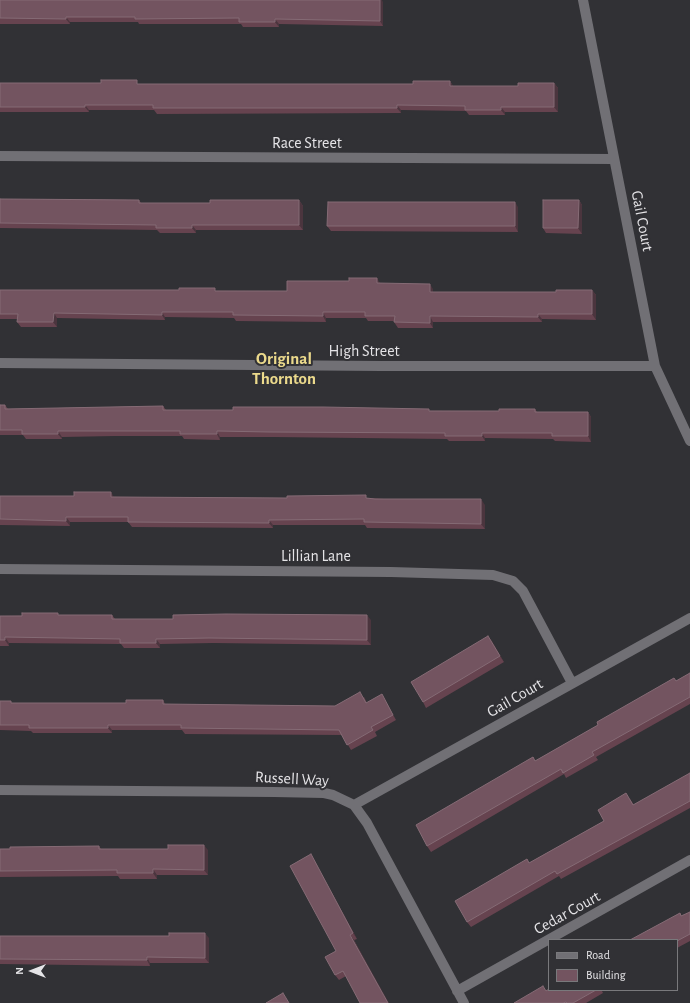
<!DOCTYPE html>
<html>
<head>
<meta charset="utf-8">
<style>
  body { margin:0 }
  #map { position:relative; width:690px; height:1003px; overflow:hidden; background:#313135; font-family:"Alegreya Sans",sans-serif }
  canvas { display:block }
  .legend { position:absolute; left:548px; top:939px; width:130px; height:52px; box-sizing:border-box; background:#313135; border:1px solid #79797c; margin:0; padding:5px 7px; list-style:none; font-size:12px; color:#e5e4e7 }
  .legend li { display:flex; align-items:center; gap:8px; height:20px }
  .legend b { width:20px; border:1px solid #79797c }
  .north { position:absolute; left:12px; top:951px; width:40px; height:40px; -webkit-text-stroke:3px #313135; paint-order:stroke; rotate:270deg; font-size:11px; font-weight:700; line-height:16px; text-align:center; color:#e5e4e7 }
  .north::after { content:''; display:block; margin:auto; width:14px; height:18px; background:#e5e4e7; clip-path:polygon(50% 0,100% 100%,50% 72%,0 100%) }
</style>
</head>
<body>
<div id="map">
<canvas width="690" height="1003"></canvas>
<ul class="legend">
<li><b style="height:5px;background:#717075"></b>Road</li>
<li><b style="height:11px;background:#735460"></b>Building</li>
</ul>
<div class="north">N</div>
</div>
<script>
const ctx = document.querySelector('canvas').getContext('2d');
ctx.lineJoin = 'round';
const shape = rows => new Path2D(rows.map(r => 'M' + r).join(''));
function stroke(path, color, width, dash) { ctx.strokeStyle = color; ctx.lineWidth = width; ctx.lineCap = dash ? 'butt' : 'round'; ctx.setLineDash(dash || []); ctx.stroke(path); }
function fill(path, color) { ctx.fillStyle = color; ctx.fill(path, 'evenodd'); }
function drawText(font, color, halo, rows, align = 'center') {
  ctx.font = font + ' "Alegreya Sans",sans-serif'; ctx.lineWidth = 4; ctx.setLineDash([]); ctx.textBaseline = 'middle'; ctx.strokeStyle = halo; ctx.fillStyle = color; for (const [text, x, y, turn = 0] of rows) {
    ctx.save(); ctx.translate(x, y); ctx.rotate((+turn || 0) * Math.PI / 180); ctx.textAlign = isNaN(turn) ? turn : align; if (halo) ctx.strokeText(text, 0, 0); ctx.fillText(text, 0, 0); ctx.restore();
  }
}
stroke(shape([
  [583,0,655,366,690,441],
  [0,156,614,159],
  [0,363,382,366,655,366],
  [0,569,391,572,493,575,513,581,523,591,572,683],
  [0,790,274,792,324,793,333,795,354,805,367,823,464,1003],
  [354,805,690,618],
  [457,991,690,860]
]), '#717075', 10);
fill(shape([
  [0,0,383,2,383,26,279,24,279,27,243,27,241,24,139,24,138,22,70,22,70,24,0,24],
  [450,81,453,86,518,86,554,83,558,88,558,112,505,112,505,115,469,115,466,111,401,110,401,113,157,114,154,110,89,110,89,112,0,112,0,83,139,84,413,84],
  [0,199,139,200,141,203,210,203,299,200,303,206,303,230,196,230,196,233,160,233,157,230,0,228],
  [579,200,582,205,582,234,546,233,543,228],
  [518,207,518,232,331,231,327,226],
  [380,283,433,289,433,292,556,292,592,290,596,295,596,320,542,319,542,322,433,322,433,328,398,328,394,322,394,321,368,321,366,318,326,318,326,322,236,321,234,318,165,317,165,320,57,318,57,327,21,327,17,322,17,319,0,319,0,290,287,291],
  [0,405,5,405,8,409,163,406,166,410,499,411,535,409,537,412,588,412,591,417,591,442,555,441,553,439,485,438,485,441,449,441,447,439,273,437,220,437,220,440,184,439,182,436,115,436,62,437,62,439,26,439,23,435,0,435],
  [0,496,287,498,368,498,485,505,485,529,367,528,365,525,273,525,273,528,132,527,128,522,70,522,70,526,0,525],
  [59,615,112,615,115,619,371,620,371,645,213,643,160,644,160,648,124,648,121,644,9,643,9,646,0,646,0,616],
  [488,636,504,662,426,708,423,702],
  [690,673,690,704,596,757,598,760,566,778,564,774,431,852,427,846,533,757,535,761],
  [364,697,367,703,385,700,396,720,375,732,377,736,351,750,342,735,185,734,182,730,112,730,112,733,33,733,31,731,0,730,0,701,13,703,126,703,163,700,165,704,335,706],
  [690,773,690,808,561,879,559,876,471,927,467,922,527,859,529,863,604,821,630,799,634,805],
  [99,846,101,849,208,850,208,875,157,875,157,879,120,879,118,876,0,877,0,849],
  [311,854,314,860,357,939,354,940,380,988,346,976,339,980,335,975,336,951],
  [690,912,690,941,677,948,677,940,682,916],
  [0,936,209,938,209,963,150,963,150,966,0,964],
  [547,990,604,990,602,991,603,993,586,1003,514,1003]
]), '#66434f');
fill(shape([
  [380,0,382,0,383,2,383,26,380,21],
  [66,17,70,22,70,24,66,19],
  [275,19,279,24,279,27,275,22],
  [450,81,453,86,450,86],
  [554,83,558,88,558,112,554,107],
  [85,105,89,110,89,112,85,107],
  [397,105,401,110,401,113,397,108],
  [501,107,505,112,505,115,501,110],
  [299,200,303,206,303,230,299,225],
  [579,200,582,205,582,234,578,228],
  [515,202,518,207,518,232,515,226],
  [192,225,196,230,196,233,192,228],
  [377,278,380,283,377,283],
  [430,284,433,289,433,297,430,292],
  [592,290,596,295,596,320,592,314],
  [162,312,165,317,165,320,162,315],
  [323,312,326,318,326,322,323,316],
  [54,313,57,318,57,327,53,322],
  [538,314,542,319,542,322,538,317],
  [430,316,433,322,433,328,430,323],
  [588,412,591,417,591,442,588,436],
  [58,431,62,437,62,439,58,434],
  [217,431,220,437,220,440,217,434],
  [482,433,485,438,485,441,482,436],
  [111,492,114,497,111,497],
  [481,499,485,505,485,529,481,524],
  [66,517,70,522,70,526,66,521],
  [269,520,273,525,273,528,269,523],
  [367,615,371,620,371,645,367,640],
  [488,636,492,641,504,662,500,656],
  [5,637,9,643,9,646,5,640],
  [156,639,160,644,160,648,156,643],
  [108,725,112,730,112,733,108,728],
  [204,845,208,850,208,875,204,870],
  [311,854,314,860,357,939,353,933],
  [153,869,157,875,157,879,153,873],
  [205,933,209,938,209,963,205,958],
  [350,935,354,940,389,1003,388,1003],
  [147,957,150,963,150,966,147,960]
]), '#4b353e');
const building = shape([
  [0,0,380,0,380,21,275,19,275,22,239,22,239,18,135,19,135,17,66,17,66,19,0,18,0,0],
  [101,80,137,80,137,84,413,84,413,81,450,81,450,86,518,86,518,83,554,83,554,107,501,107,501,110,465,110,465,106,397,105,397,108,153,108,153,105,85,105,85,107,0,107,0,83,101,83,101,80],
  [0,199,139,200,139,203,210,203,210,200,299,200,299,225,192,225,192,228,156,228,156,225,0,223,0,199],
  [543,200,579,200,578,228,543,228,543,200],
  [328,202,515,202,515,226,327,226,328,202],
  [349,278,377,278,377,283,430,284,430,292,556,292,556,290,592,290,592,314,538,314,538,317,430,316,430,323,394,322,395,316,365,316,365,312,323,312,323,316,233,315,233,312,162,312,162,315,54,313,53,322,17,322,18,314,0,314,0,290,179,290,179,288,215,288,215,291,287,291,287,281,349,281,349,278],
  [0,405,5,405,5,409,163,406,163,410,233,410,233,407,323,407,429,409,429,411,499,411,499,409,535,409,535,412,588,412,588,436,552,436,552,433,482,433,482,436,445,436,445,433,269,432,217,431,217,434,180,434,180,431,58,431,58,434,22,434,22,430,0,430,0,405],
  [74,492,111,492,111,497,287,498,287,496,366,495,366,498,375,499,481,499,481,524,364,522,364,519,269,520,269,523,128,522,128,517,66,517,66,521,0,519,0,496,74,496,74,492],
  [22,613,58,613,58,615,112,615,112,619,173,619,173,615,226,614,367,615,367,640,209,638,156,639,156,643,120,643,120,639,5,637,5,640,0,640,0,616,22,616,22,613],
  [488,636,500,656,423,702,411,682,488,636],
  [690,673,690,697,592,752,594,755,563,773,561,769,427,846,416,825,533,757,535,761,598,725,597,722,674,678,676,681,690,673],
  [360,692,366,703,382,694,393,715,371,727,373,730,347,745,339,730,181,728,181,725,108,725,108,728,29,728,29,725,0,725,0,701,11,701,11,703,126,703,126,700,163,700,163,704,335,706,360,692],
  [690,773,690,801,557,874,555,871,467,922,455,901,527,859,529,863,604,821,598,810,626,793,633,805,690,773],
  [168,845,204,845,204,870,153,869,153,873,117,873,117,870,0,871,0,849,10,849,10,847,99,846,99,849,168,849,168,845],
  [311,854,353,933,350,935,388,1003,360,1003,343,971,335,975,325,957,336,951,290,866,311,854],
  [690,912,690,934,677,941,677,940,630,940,680,913,681,916,690,912],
  [169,933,205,933,205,958,147,957,147,960,0,959,0,936,169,936,169,933],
  [543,986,546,991,549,989,549,990,596,990,573,1003,567,1003,566,1002,563,1003,514,1003,543,986],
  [283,993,289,1003,266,1003,283,993]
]);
fill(building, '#735460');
stroke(building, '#856b75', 1);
drawText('16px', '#e5e4e7', '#313135', [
  ["Race Street",307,143],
  ["Gail Court",642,221,79],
  ["High Street",364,351],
  ["Lillian Lane",316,556],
  ["Gail Court",515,698,-30],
  ["Russell Way",292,779,3],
  ["Cedar Court",567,913,-29]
]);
drawText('bold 17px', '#ecda8c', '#313135', [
  ["Original",284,359],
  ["Thornton",284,379]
]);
</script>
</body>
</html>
